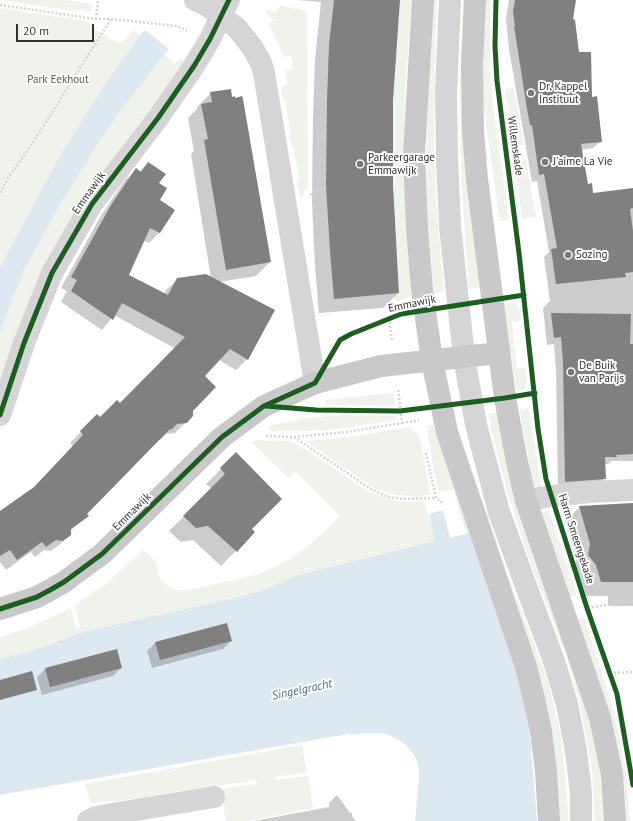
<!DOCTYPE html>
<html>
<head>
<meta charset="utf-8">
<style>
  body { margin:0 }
  #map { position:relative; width:633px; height:821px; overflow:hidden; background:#fff; font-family:"PT Sans",sans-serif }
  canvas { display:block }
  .scale { position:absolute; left:16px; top:24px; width:78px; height:18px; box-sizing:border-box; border:2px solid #313131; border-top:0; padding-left:5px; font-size:12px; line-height:14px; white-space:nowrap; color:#313131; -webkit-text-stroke:3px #fff; paint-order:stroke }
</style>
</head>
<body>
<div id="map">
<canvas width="633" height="821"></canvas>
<div class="scale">20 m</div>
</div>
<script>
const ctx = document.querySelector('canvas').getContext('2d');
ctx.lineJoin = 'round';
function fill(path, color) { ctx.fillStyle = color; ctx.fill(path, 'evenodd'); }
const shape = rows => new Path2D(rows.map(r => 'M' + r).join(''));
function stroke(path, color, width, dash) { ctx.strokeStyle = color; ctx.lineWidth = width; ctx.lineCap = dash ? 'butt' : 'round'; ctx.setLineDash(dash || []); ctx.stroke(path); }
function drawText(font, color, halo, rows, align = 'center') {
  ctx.font = font + ' "PT Sans",sans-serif'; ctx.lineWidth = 4; ctx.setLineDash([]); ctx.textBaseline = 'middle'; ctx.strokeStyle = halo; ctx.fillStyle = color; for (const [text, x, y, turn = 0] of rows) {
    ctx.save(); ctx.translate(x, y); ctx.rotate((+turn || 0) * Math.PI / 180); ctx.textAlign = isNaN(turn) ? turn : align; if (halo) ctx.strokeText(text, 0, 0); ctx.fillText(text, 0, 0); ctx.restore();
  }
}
fill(shape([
  [0,0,66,0,92,4,91,11,67,10],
  [400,0,414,0,410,25,406,79,404,132,404,181,411,295,409,298,395,301,393,294,399,293,393,185,393,101],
  [431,0,437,0,435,63,434,141,437,213,444,290,443,292,434,294,427,212,426,157],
  [463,0,469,0,482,287,471,289,469,287,461,178,460,84],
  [481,0,490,0,490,71,493,107,509,220,500,222,484,109,481,72],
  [280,5,306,11,307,13,308,189,304,191,304,194,300,197,297,182,300,181,293,145,291,145,289,135,291,135,285,99,283,99,281,89,282,87,287,84,285,71,293,70,291,56,284,57,274,34,268,25,274,20,266,13,267,9,276,13],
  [0,8,86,21,91,24,90,26,119,44,120,42,122,43,133,30,140,35,129,50,112,103,0,312],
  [165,55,175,64,180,58,187,63,130,136,0,397,0,333,12,300,25,268,60,205,85,164,116,117],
  [514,88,524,145,519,146,521,161,526,160,536,217,522,219,505,89],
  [504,303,512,303,515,304,519,309,521,321,512,322,517,368,526,368,527,382,525,387,522,390,517,391,516,389,503,306],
  [392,393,394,395,395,404,393,406,325,405,324,403,326,400],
  [529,408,536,455,542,488,534,490,520,411,521,409],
  [490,413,497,413,511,483,518,513,543,587,585,686,610,821,595,821,592,770,579,700,567,658,529,559,507,491,492,433,489,415],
  [344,415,395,416,397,418,395,420,329,430,270,431,268,426,307,418],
  [432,424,441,439,472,532,466,533,457,504,454,489,439,492,433,466,427,427,428,426],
  [408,427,414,430,419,435,430,494,419,497,398,495,376,489,305,441,345,438],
  [256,440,289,441,311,453,367,491,376,495,397,501,408,502,424,501,436,541,298,575,263,590,230,599,82,632,31,651,0,659,0,637,35,625,71,608,76,628,80,627,75,605,107,583,143,550,155,561,158,575,162,581,169,587,178,590,189,590,257,575,273,568,290,559,311,544,340,516,296,472,289,478,251,442],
  [479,494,485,507,507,573,542,664,550,690,560,732,563,754,569,821,555,821],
  [549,510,577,595,568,598,540,513],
  [584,617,612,705,621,744,627,781,630,821,622,821,576,620],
  [302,745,307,772,275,777,276,780,308,776,313,808,248,821,226,821,220,789,257,784,256,780,148,796,148,800,136,802,136,798,120,801,103,801,91,803,85,784]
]), '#f0f3ec');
fill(shape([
  [145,30,169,49,116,117,85,164,60,205,25,268,12,300,0,333,0,267,60,156,102,89,140,35],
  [443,510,450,538,472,532,528,711,537,821,415,821,419,779,419,770,417,761,413,753,403,742,387,734,378,733,348,734,0,795,0,659,31,651,82,632,230,599,263,590,298,575,435,541,430,522,431,521,429,514]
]), '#dde9f0');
fill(shape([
  [297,0,399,0,392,101,392,185,398,293,383,308,319,313,315,267,312,201,313,116,315,60,321,2],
  [509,0,575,0,572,20,578,53,591,98,601,141,593,148,581,150,587,185,592,194,633,189,633,461,611,461,608,464,605,464,605,478,598,486,558,489,556,371,554,344,547,345,543,308,550,301,544,257,549,252,537,181,532,182,509,49,506,19],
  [211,93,270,262,256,276,219,282,247,359,236,370,219,360,203,376,192,411,186,422,175,433,166,434,160,440,159,439,86,514,87,516,70,531,70,534,59,545,51,551,44,550,35,557,31,552,6,570,0,562,0,512,33,489,73,446,70,443,97,415,100,418,120,405,176,349,114,315,102,330,61,302,67,291,61,288,100,217,125,180,136,170,139,172,148,163,158,183,160,232,149,243,144,241,127,276,164,294,166,290,178,279,211,278,191,154,194,151,188,118,197,109,197,107],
  [236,454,250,529,254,532,221,566,193,540,181,542,169,531,212,489,206,484],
  [633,504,633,606,608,606,608,596,586,596,581,580,574,570,576,559,565,521,580,507],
  [231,641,223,649,152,668,147,651,156,642],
  [116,650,121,668,113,676,42,695,37,677,45,669],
  [337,795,350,813,352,813,352,816,356,821,254,821,329,807,329,803]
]), '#0003');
fill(shape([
  [334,0,400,0,393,101,393,185,399,293,334,299,330,251,326,186,327,101,329,45],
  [515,0,576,0,573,19,575,20,579,52,591,52,592,97,597,96,602,142,581,144,588,184,592,183,593,193,633,188,633,208,630,209,633,231,633,272,625,273,626,277,556,284,551,249,557,248,544,174,539,175,532,125,530,125,527,109,514,26,515,26,513,11],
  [231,89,232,97,235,96,235,98,242,96,243,99,271,262,226,270,204,140,208,139,201,104,212,102,210,92],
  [148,162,166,174,159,183,167,188,160,200,175,210,160,233,150,228,129,275,168,295,177,278,206,274,275,310,248,360,230,349,205,376,216,387,193,411,193,416,187,423,177,424,171,430,170,429,87,514,89,516,71,529,71,535,63,541,56,540,46,547,42,542,17,560,10,550,0,556,0,511,34,487,83,435,80,431,97,414,100,417,117,400,120,403,185,337,122,303,113,320,71,291,77,280,71,277,111,205,136,168,141,172],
  [551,313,631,314,630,344,633,344,633,454,616,455,617,457,605,457,606,479,565,482,563,363,561,337,554,338],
  [236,452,282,499,252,529,255,532,237,552,208,526,196,528,183,516,225,474,220,468],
  [633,503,633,582,601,582,596,565,588,555,590,544,579,506],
  [227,623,232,641,160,660,155,642],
  [117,649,122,668,50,687,45,668],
  [32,671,37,690,0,700,0,680]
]), '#808080');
stroke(shape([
  [0,5,96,19,112,19,177,26,187,30],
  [96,19,98,0],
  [0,193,8,178,34,141,111,19],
  [310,195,326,186],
  [389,318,392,341],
  [402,423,419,420],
  [266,436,293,437,347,432,402,423,398,389],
  [294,437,371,489,388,497,404,499,436,498],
  [426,453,436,498,444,504],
  [588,608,617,603,633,601],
  [610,673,633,672]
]), '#d4d4d4', 2.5, [2, 2]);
stroke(shape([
  [195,0,206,5,237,28,252,47,261,63,264,73,315,383],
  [450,0,446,92,447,158,450,226,464,357,476,425,499,512,523,578,554,661,567,704,576,751,581,793,581,821],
  [0,415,24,343,52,273,92,204,158,118,194,66,210,39,229,0],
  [526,501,551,496,589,492,633,490],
  [88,821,96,817,118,813,214,797]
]), '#d5d5d5', 22);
stroke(shape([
  [423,0,414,154,417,228,422,289,432,361,447,432,526,667,534,699,541,731,546,771,549,821],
  [475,0,472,65,473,131,477,179,505,398,517,462,526,501,600,718,612,774,615,821],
  [0,609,37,597,50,590,64,582,102,554,222,437,264,406,315,383,381,366,499,353]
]), '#c9c9c9', 22);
stroke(shape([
  [496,0,495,46,497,81,519,253,538,429,546,479,587,608,617,694,633,785],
  [266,406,316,410,400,411,505,398,535,393],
  [0,415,24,343,52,273,92,204,158,118,194,66,210,39,229,0],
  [0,609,37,597,50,590,64,582,102,554,222,437,264,406,315,383,340,340,351,334,401,314,524,295]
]), '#1b5e20', 5);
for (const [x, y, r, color] of [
  [531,93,4,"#797979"],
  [545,162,4,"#797979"],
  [360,164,4,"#797979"],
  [568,255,4,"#797979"],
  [571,372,4,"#797979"]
]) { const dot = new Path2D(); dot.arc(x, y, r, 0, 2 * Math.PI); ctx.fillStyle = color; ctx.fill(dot); stroke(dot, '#fff', 1.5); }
drawText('11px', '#546941', '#fff', [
  ["Park Eekhout",58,80]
]);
drawText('11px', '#313131', '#fff', [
  ["Dr. Kappel",539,87],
  ["Instituut",539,100],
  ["Parkeergarage",368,158],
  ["Emmawijk",368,171],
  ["J'aime La Vie",553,162],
  ["Sozing",576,255],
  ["De Buik",579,366],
  ["van Parijs",579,379]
], 'left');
drawText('11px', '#313131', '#fff', [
  ["Willemskade",515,146,82],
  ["Emmawijk",89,193,-55],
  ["Emmawijk",412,304,-12],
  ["Emmawijk",132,512,-45],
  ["Harm Smeengekade",576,539,72]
]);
drawText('italic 12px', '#45718d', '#fff', [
  ["Singelgracht",302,690,-12]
]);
</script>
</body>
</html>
